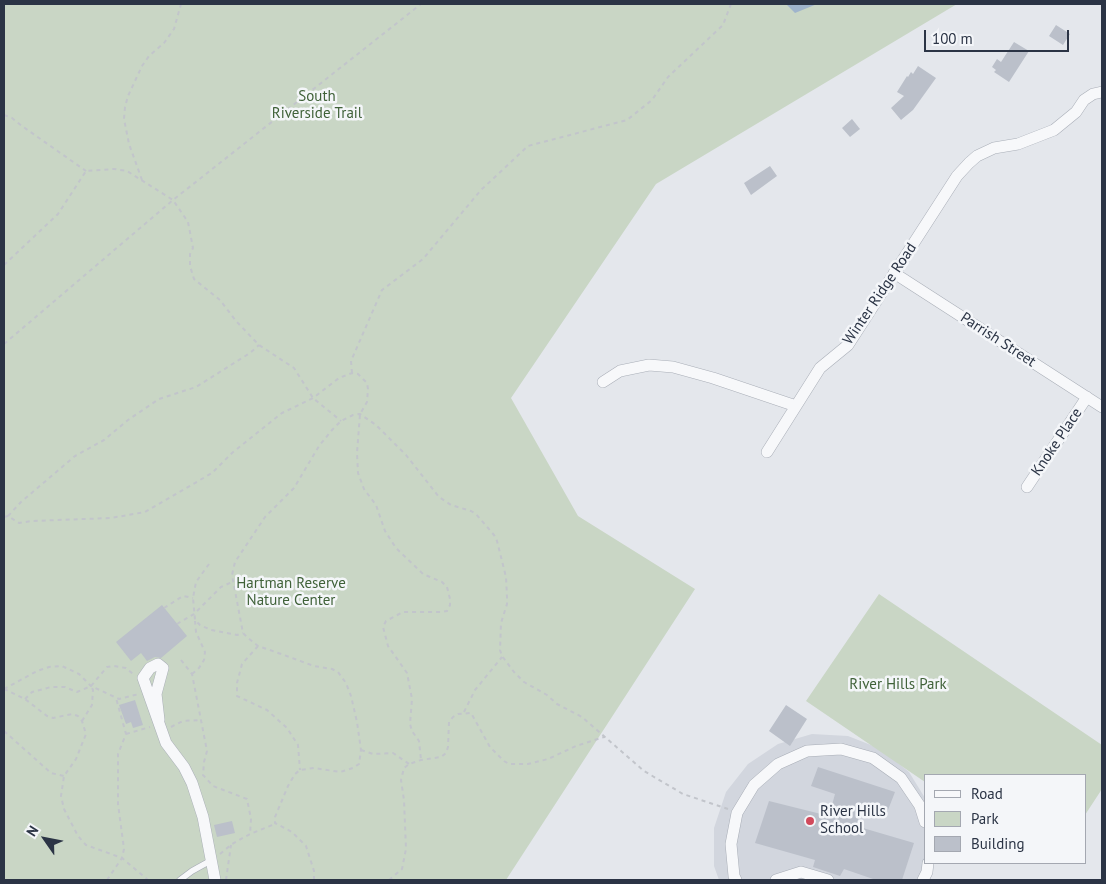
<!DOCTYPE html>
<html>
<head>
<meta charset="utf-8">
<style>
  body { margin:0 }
  #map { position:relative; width:1106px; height:884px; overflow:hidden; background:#e4e7ec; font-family:"PT Sans",sans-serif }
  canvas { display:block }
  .frame { position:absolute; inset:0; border:5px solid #2b3445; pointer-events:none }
  .legend { position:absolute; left:924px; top:774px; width:162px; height:90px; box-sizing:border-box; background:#f4f6f9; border:1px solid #a4a8b1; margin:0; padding:6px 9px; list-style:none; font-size:15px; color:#2b3445 }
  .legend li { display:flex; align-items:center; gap:10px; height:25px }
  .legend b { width:25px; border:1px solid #a4a8b1 }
  .north { position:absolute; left:20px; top:814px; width:50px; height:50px; -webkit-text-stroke:4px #f4f6f9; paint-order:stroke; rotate:303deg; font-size:14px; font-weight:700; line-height:20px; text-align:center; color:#2b3445 }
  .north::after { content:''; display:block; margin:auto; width:18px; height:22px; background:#2b3445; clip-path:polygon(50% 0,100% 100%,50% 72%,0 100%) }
  .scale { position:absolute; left:924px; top:30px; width:145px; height:22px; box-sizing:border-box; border:2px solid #2b3445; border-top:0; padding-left:6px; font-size:15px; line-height:18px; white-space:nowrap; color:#2b3445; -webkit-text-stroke:4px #f4f6f9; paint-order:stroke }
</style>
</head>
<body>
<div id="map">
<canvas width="1106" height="884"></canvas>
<div class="frame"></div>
<ul class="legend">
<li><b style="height:6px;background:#f7f8fa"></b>Road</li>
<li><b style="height:14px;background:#c9d6c5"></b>Park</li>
<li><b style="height:14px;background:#bbc0ca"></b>Building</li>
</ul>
<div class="north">N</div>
<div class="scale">100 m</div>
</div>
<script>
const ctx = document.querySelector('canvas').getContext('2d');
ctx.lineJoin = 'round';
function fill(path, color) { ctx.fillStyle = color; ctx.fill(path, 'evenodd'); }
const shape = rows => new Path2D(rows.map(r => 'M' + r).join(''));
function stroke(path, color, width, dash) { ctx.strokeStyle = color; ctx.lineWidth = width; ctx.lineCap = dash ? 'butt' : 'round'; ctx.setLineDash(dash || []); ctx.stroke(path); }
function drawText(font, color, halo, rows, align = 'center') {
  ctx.font = font + ' "PT Sans",sans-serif'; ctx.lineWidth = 5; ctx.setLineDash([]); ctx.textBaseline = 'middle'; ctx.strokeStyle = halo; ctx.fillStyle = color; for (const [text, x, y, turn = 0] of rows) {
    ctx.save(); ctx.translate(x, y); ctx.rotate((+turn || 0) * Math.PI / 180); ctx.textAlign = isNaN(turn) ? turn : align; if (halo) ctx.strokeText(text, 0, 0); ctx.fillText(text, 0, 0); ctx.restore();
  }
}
fill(shape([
  [812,734,848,736,881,749,909,772,925,798,925,863,929,880,719,880,714,866,714,828,726,792,748,764,778,744]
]), '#d2d6de');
fill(shape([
  [4,4,957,4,656,184,511,398,578,516,695,589,506,880,4,880],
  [879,594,1102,745,1102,789,1085,815,1085,775,925,775,925,782,806,701]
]), '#c9d6c5');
fill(shape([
  [786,4,817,4,795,13]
]), '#9fb4cc');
fill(shape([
  [1056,25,1070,34,1063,45,1049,36],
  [1014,42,1029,51,1009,82,994,72,996,70,992,67,997,59,1001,62],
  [918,66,936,78,913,110,901,120,891,108,904,96,897,92,907,76,908,77,911,72,913,74],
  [852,119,860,129,850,137,842,128],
  [770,166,777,176,751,195,744,183],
  [162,605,187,636,161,658,155,657,147,661,141,653,131,661,116,642],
  [135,700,143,725,133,728,131,722,126,724,119,705],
  [786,705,807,719,790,746,769,731],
  [818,767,895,792,888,810,863,803,856,826,914,843,902,880,876,880,844,869,840,876,813,867,815,860,755,843,769,801,829,816,835,794,811,786],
  [232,821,235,833,217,837,214,825]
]), '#bbc0ca');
const service = shape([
  [180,880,192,871,210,861]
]);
const minor = shape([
  [894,273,1102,407],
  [603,382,620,371,649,365,673,367,713,378,796,406],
  [767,452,820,368,848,345,957,176,969,163,977,156,994,148,1018,144,1054,130,1076,112,1084,100,1093,94,1102,92],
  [1027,487,1087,397],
  [159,720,156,694,163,668,158,664,150,668,143,678,166,743,184,767,192,783,203,817,215,880],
  [736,880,734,876,731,844,737,813,754,785,778,764,807,751,841,749,873,758,901,778,920,806,925,822],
  [776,880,801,872,828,880],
  [923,880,927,872,928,863]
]);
stroke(service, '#a9aeb7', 7);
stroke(minor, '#a9aeb7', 12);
stroke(shape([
  [4,115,12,118,22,126,86,171],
  [142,180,129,144,124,119,125,107,128,96,142,66,149,56,164,43,174,29,181,4],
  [4,265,58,214,86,171,114,169,127,171,173,200,188,222,193,248,190,254,190,266,194,279,220,300,236,321,259,345,294,368,313,398,341,421],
  [4,344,173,200,421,4],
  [352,373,351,361,382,290,423,259,481,190,528,146,627,120,652,100,668,77,723,25,731,4],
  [8,516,21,502,75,456,104,440,128,420,159,399,196,387,250,353,259,345],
  [4,517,8,516,19,523,32,521,111,518,145,512,212,473,232,453,282,413,313,398,339,378,352,373,358,374,367,383,368,389,367,402,360,414,357,453,358,473,364,489,376,505,385,531,396,548,423,574,442,582,447,587,450,599,450,605,447,611,441,612,403,612,386,621,383,627,388,646,407,673,412,699,410,724,412,731,419,741,421,760],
  [209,564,196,582,193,598,195,620,200,625,211,630,237,635,243,633],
  [164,608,183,596,193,598],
  [177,624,194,614,221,587,232,582],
  [258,646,242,664,237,683,237,696,267,710,287,728,298,745,300,770],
  [181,660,192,674,207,751,204,762,203,775,213,786,247,799,251,819,250,834],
  [192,674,199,668,204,660,205,652,196,632,195,621],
  [4,689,37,671,49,667,62,666,79,674,91,686,119,699,139,694],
  [4,689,25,699,47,716,53,718,72,714,78,716,82,721,86,734,76,759,64,776,61,796,64,809,78,836,86,845,122,858,148,880],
  [25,699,32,692,51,687,65,687,77,692,91,686,107,667,114,666,126,668,133,674],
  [464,712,475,690,502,657],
  [82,721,92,705,93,690,91,686],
  [171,727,183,721,200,720],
  [4,731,51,773,64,776],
  [126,734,150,727],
  [361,750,373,754,393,753,409,764],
  [220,854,232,844,250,834,275,824],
  [107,880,122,858,124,849,118,804,118,754,126,734,116,698],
  [226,880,231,845],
  [314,880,314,871,306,846,292,832,275,823,275,817,288,786,295,774,300,770,314,768,340,772,353,768,359,764,361,750,357,722,351,696,346,683,338,672,332,669,314,666,270,650,258,646,248,638,243,633,232,575,235,562,265,517,294,488,319,446,332,430,341,421,353,415,360,414,376,425,406,455,439,497,451,505,471,511,476,514,494,535,497,541,506,577,507,597,507,604,501,623,500,650,502,656,514,672,524,682,547,695,557,704,582,717,644,771,683,794,728,809],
  [389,880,402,869,406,849,404,800,401,780,404,768,409,764,421,760,441,757,446,753,448,747,449,722,453,717,458,714,471,713,490,747,504,761,509,764,528,764,548,759,576,746,604,737]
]), '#c2c5cb', 2, [4, 4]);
stroke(service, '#f7f8fa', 5.5);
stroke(minor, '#f7f8fa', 11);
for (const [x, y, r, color] of [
  [810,821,5,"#d1495b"]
]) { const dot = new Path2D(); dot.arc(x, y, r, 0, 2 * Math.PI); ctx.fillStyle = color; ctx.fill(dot); stroke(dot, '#f4f6f9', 2); }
drawText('15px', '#3f6138', '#f4f6f9', [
  ["South",317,97],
  ["Riverside Trail",317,114],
  ["Hartman Reserve",291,584],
  ["Nature Center",291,601],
  ["River Hills Park",898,685]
]);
drawText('15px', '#2b3445', '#f4f6f9', [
  ["Winter Ridge Road",880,294,-56],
  ["Parrish Street",998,340,33],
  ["Knoke Place",1057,442,-56]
]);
drawText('15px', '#2b3445', '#f4f6f9', [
  ["River Hills",820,812],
  ["School",820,829]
], 'left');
</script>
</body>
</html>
